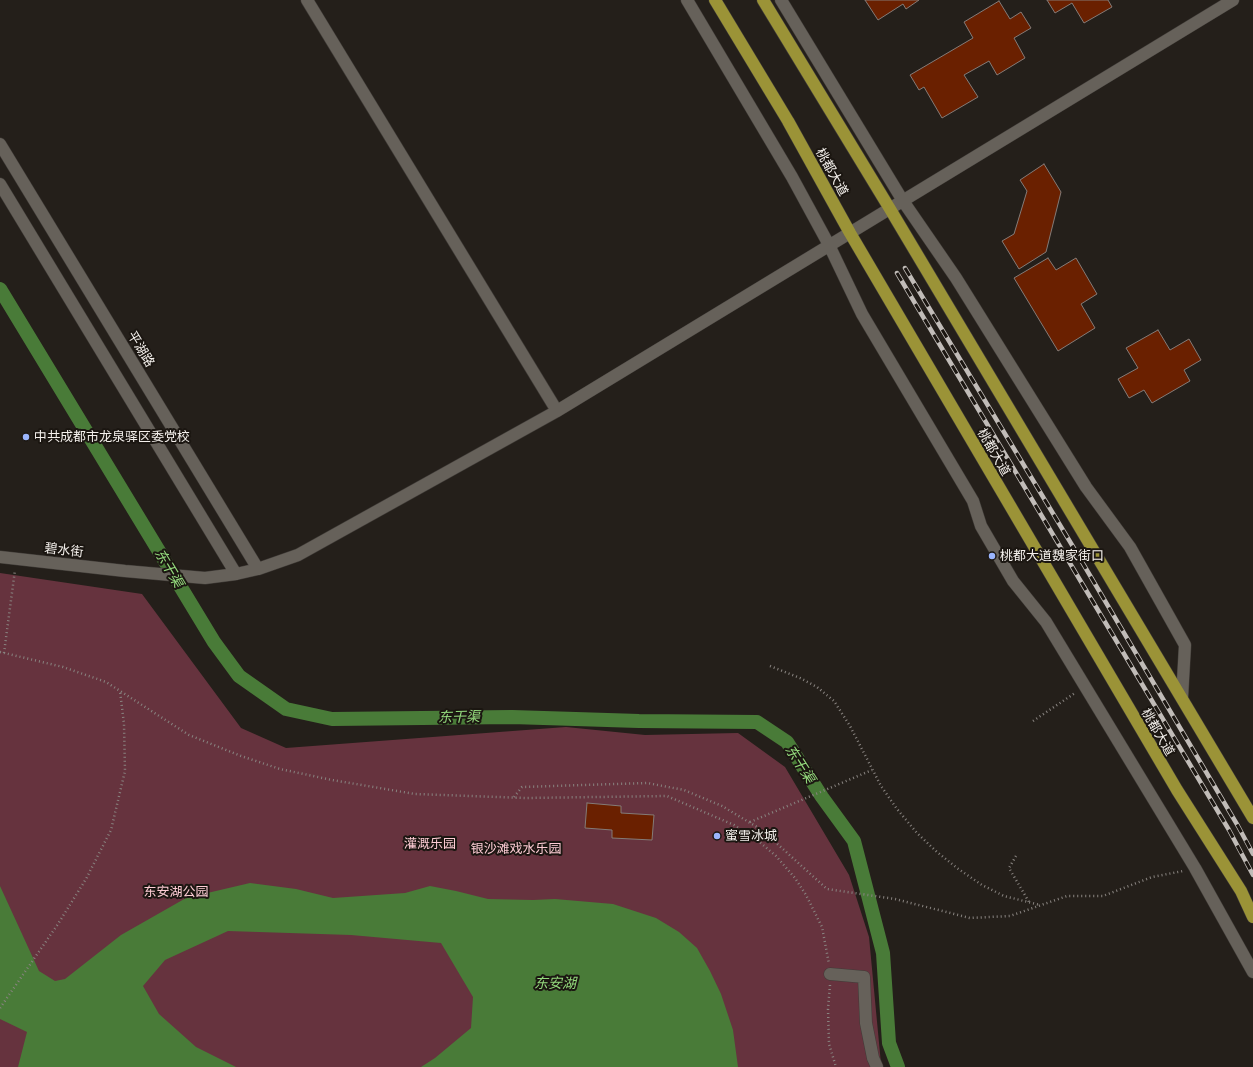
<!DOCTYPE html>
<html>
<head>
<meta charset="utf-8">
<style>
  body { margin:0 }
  canvas { display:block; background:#241f1a }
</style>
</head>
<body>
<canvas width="1253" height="1067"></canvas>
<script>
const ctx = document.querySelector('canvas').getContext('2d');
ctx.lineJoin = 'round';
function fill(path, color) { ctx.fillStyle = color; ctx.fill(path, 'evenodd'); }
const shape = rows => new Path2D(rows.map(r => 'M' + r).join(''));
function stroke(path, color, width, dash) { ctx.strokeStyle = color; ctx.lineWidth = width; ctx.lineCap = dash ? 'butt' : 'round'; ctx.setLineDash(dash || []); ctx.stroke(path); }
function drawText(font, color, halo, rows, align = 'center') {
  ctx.font = font + ' Barlow,"Noto Sans SC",sans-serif'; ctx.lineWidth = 4; ctx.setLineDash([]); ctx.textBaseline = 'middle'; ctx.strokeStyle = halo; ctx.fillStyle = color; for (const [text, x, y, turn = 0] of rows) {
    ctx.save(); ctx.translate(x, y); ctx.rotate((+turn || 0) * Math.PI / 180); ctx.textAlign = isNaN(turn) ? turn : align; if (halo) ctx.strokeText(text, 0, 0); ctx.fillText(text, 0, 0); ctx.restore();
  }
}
fill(shape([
  [0,573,142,594,241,728,286,748,566,727,645,735,738,733,785,767,849,875,869,937,881,1064,882,1067,0,1067]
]), '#66333e');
fill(shape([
  [250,883,296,889,333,898,405,893,430,886,456,891,488,899,533,900,555,899,613,904,656,918,679,932,697,948,710,971,721,994,733,1030,738,1067,421,1067,435,1058,471,1028,473,997,441,943,351,935,228,931,165,960,143,986,159,1014,196,1047,236,1067,18,1067,27,1032,0,1019,0,886,39,971,55,981,65,979,121,935,186,898]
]), '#497b38');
stroke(shape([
  [0,289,214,642,239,676,286,709,332,719,512,717,639,721,757,722,787,742,822,797,854,841,883,953,889,1043,898,1067]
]), '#497b38', 14);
const building = shape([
  [865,0,919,0,906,9,903,4,878,20,865,0],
  [1047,0,1108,0,1112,7,1084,23,1072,3,1055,13,1047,0],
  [999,1,1010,19,1021,12,1031,28,1014,38,1025,58,997,75,989,61,964,75,978,97,942,118,924,87,919,90,910,75,973,38,964,22,999,1],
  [1044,164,1061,192,1046,252,1019,269,1002,241,1014,234,1027,191,1020,180,1044,164],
  [1048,258,1056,270,1076,258,1097,294,1081,304,1095,328,1058,351,1014,278,1048,258],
  [1158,330,1170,350,1189,339,1201,360,1184,370,1190,381,1152,403,1144,390,1129,398,1118,379,1138,368,1126,348,1158,330],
  [587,803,621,806,621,813,654,815,652,840,612,838,612,830,585,828,587,803]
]);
fill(building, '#6a2000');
stroke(building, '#847b77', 1);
const minor = shape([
  [307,0,557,411],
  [687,0,792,177,829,245,862,314,973,501,981,526,1013,581,1046,622,1195,868,1253,972],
  [781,0,903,201,956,278,1086,487,1130,547,1185,645,1182,698],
  [0,144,258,569],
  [0,184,236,574],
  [0,557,125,571,205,578,236,574,258,569,298,555,557,411,1233,0],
  [830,974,864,977,866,1023,873,1058,877,1067]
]);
const major = shape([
  [715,0,788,121,850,233,1177,790,1241,891,1253,917],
  [763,0,890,209,1253,818]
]);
stroke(minor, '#403c38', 13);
stroke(major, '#403c38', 13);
stroke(shape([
  [0,652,63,667,106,682,189,735,241,756,280,769,332,780,415,794,525,798,667,796,734,825,756,839,776,856,795,878,806,895,822,927,829,964],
  [4,653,15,570],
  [770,666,800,678,817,687,834,701,850,726,881,786,897,809,917,833,937,852,957,868,982,885,1004,896,1040,905],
  [1033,721,1075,693],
  [514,797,522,787,647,783,684,790,722,806,762,830,827,889,895,899,970,918,1010,916,1067,896,1103,896,1152,877,1183,871],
  [750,822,872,770],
  [1016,856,1009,868,1029,902],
  [830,985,828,1009,829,1044,836,1067],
  [0,1008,58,924,86,879,111,830,125,771,124,724,120,691]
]), '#898480', 2.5, [1, 3]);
stroke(minor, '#66615a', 12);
stroke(major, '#9b9337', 12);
const rail = shape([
  [905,268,1072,545,1238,826,1253,854],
  [897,273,1229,830,1253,875]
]);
stroke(rail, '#c1bcb8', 4.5);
stroke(rail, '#1b1611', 3, [9]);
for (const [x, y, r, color] of [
  [26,437,4,"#9bb5fd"],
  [992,556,4,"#9bb5fd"],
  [717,836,4,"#9bb5fd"]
]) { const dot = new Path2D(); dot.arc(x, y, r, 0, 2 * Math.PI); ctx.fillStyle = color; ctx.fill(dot); stroke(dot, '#1b1611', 1.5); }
drawText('13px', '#f4f0ec', '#1b1611', [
  ["桃都大道",832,172,61],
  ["平湖路",141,349,59],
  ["桃都大道",994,452,60],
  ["碧水街",64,550,7],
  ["桃都大道",1158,732,60]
]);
drawText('13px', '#f4f0ec', '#1b1611', [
  ["中共成都市龙泉驿区委党校",34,437],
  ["桃都大道魏家街口",1000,556],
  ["蜜雪冰城",725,836]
], 'left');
drawText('13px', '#fdccd4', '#1b1611', [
  ["灌溉乐园",430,844],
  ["银沙滩戏水乐园",516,849],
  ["东安湖公园",176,892]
]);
drawText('italic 14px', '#94da7d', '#1b1611', [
  ["东干渠",169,568,59],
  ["东干渠",459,717,-1],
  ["东干渠",800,764,57],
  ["东安湖",555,983]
]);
</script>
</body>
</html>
